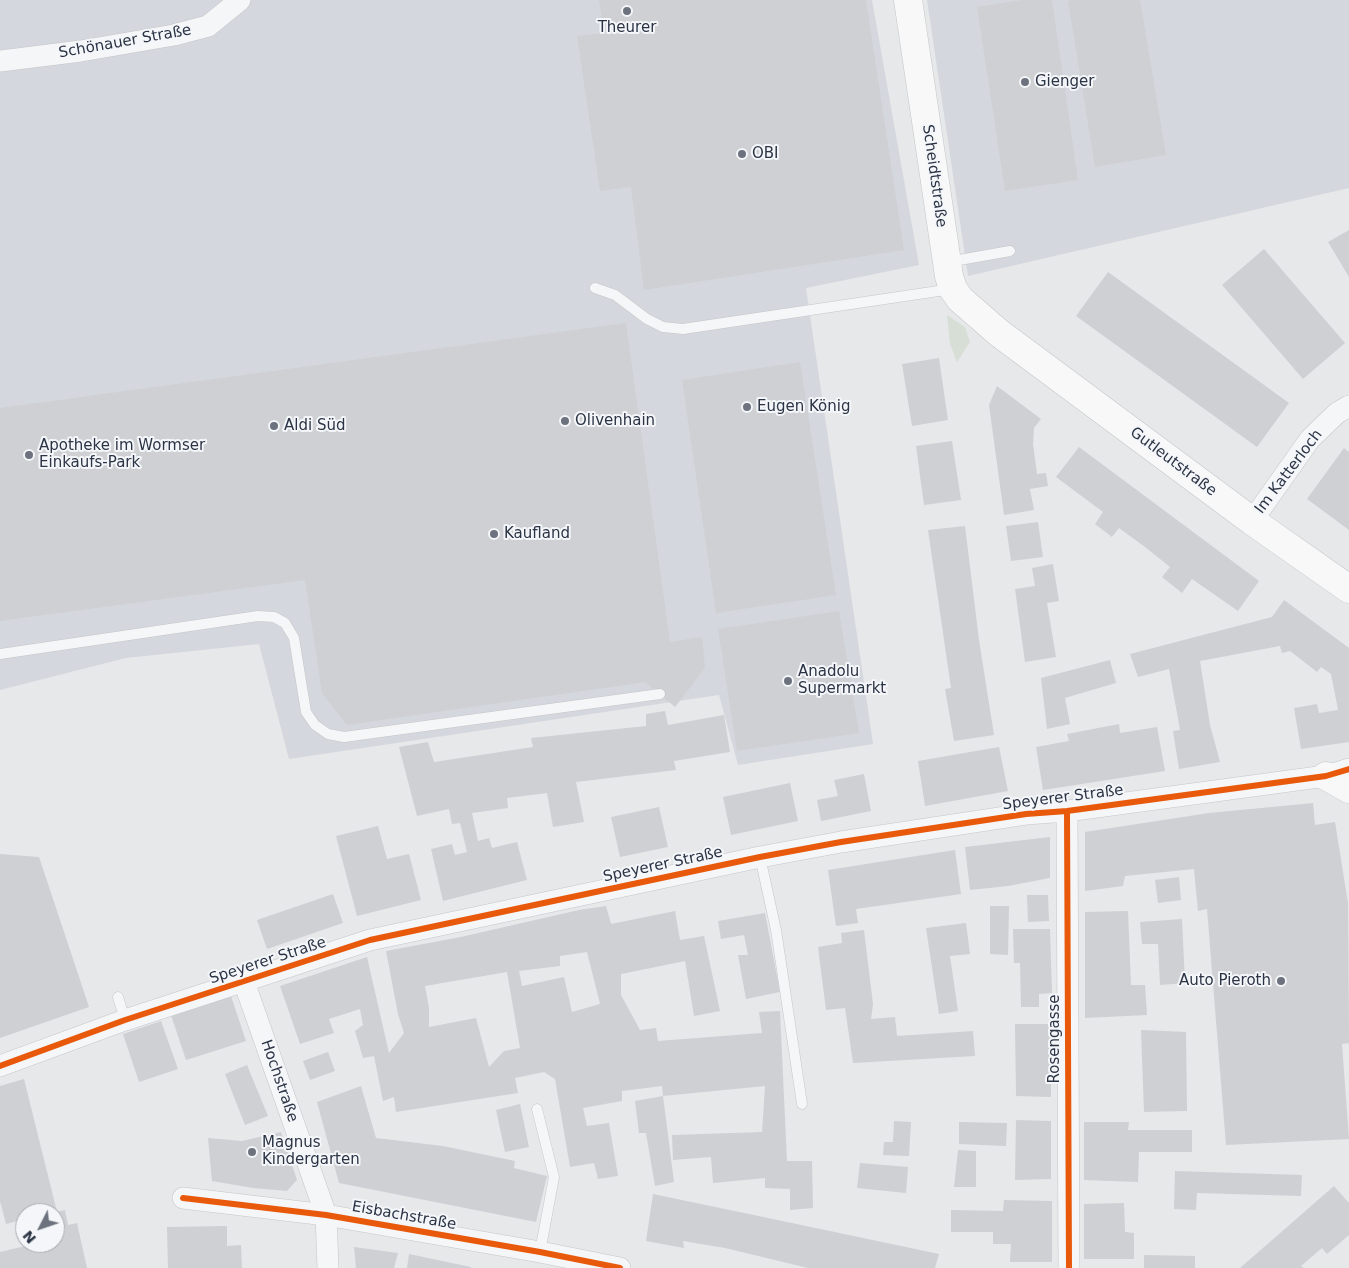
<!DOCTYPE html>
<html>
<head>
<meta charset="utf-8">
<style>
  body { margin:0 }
  #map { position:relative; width:1349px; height:1268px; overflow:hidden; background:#e6e8ea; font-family:"DejaVu Sans",sans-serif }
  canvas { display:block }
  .north { position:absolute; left:15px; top:1203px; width:50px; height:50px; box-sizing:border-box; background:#f4f6f9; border:1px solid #a4a8b1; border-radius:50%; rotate:229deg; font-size:14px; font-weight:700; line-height:20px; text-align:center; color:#2b3445 }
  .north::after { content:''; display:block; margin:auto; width:18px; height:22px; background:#6c737f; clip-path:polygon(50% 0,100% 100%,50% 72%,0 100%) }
</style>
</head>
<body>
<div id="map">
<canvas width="1349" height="1268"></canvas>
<div class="north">N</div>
</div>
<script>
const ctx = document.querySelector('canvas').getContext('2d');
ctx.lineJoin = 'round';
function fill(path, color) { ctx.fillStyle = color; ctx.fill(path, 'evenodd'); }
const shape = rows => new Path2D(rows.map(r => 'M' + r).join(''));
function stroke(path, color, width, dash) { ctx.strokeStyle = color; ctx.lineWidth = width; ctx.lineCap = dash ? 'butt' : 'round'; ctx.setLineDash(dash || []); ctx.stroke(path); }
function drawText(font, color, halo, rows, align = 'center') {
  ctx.font = font + ' "DejaVu Sans",sans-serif'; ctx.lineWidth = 4; ctx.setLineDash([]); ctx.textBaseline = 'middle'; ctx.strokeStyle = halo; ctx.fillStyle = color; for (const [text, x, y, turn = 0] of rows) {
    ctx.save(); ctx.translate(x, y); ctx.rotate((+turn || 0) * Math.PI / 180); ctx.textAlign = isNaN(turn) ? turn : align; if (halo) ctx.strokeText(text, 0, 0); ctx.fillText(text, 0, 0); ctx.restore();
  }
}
fill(shape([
  [0,0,872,0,919,265,806,288,873,744,738,765,719,695,289,759,259,644,126,658,0,690],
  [927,0,1349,0,1349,188,968,276]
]), '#d4d7dd');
fill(shape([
  [947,315,965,327,970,342,957,362,950,344]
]), '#d6ded6');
fill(shape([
  [599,0,866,0,904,250,644,290,631,187,600,191,577,36,604,33],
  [1022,0,1052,0,1078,180,1005,191,977,7],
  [1073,0,1140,0,1166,155,1095,167,1068,1],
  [1349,230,1349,277,1328,242],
  [1264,249,1345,343,1303,379,1222,285],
  [1108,272,1289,403,1257,447,1076,316],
  [626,323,670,642,702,637,705,668,675,707,645,682,347,725,322,693,305,580,0,621,0,408],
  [939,358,948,420,912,426,902,364],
  [800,362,836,595,716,613,682,380],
  [997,386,1041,419,1034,428,1033,444,1037,474,1046,473,1048,486,1030,489,1034,510,1004,515,989,405],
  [952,441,961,500,924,505,916,446],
  [1079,447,1259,581,1238,611,1192,579,1182,593,1162,577,1170,567,1145,547,1119,528,1112,537,1095,524,1103,512,1056,477],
  [1344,448,1349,452,1349,530,1307,499],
  [1038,522,1043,557,1011,561,1006,526],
  [965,526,979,640,994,735,954,741,945,689,951,688,928,530],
  [1053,564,1059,601,1047,603,1056,657,1025,662,1015,589,1035,586,1032,568],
  [1284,600,1349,648,1349,742,1301,749,1294,708,1317,704,1319,713,1338,710,1335,694,1331,674,1321,667,1317,672,1290,651,1282,653,1280,646,1200,661,1210,725,1220,762,1179,769,1173,731,1180,730,1169,669,1138,677,1130,654,1272,617],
  [839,611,859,733,737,751,718,629],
  [1110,660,1116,683,1065,698,1070,724,1047,729,1041,678],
  [665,711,668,725,724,715,730,752,674,761,676,770,576,782,584,822,553,827,547,793,507,798,508,808,472,813,478,841,489,838,492,848,517,842,527,880,443,901,431,849,452,844,455,855,467,852,460,823,452,824,449,809,417,816,399,747,428,742,434,762,533,747,531,738,646,726,646,714],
  [1119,724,1120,733,1157,727,1165,771,1043,790,1036,747,1069,741,1067,734],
  [999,747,1008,791,925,806,918,761],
  [864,774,871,811,821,821,817,800,838,796,834,780],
  [790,783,798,821,731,835,723,797],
  [1313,803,1315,825,1335,822,1348,903,1349,1043,1342,1044,1349,1139,1226,1145,1207,909,1198,911,1194,869,1125,876,1123,886,1085,891,1085,832,1209,813],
  [659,807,668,847,620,857,611,817],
  [378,826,387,859,409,854,421,900,357,916,336,836],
  [1050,837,1050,878,1008,886,970,890,965,847],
  [955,850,961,894,856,909,858,923,836,926,828,870],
  [0,854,39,857,89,1007,0,1038],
  [1179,877,1181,900,1158,903,1155,880],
  [333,894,343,923,267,949,257,920],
  [1027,895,1048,895,1049,921,1028,922],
  [606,906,611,924,675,911,680,940,704,936,720,1011,694,1016,685,961,621,974,621,995,640,1030,656,1028,658,1041,762,1033,759,1012,780,1011,787,1161,812,1161,813,1208,790,1210,790,1189,765,1188,765,1178,713,1183,711,1157,673,1160,672,1135,762,1132,765,1086,663,1096,662,1086,622,1091,622,1101,583,1108,587,1126,609,1123,618,1176,598,1179,594,1163,570,1167,555,1079,544,1072,515,1078,518,1093,396,1112,394,1097,383,1101,374,1056,363,1058,355,1031,363,1025,360,1009,329,1019,334,1033,300,1044,280,986,367,957,389,1053,404,1033,398,1014,386,951,461,937,579,910],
  [587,952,600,1004,572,1012,564,977,522,986,519,971,560,966,560,956],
  [507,972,520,1048,504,1051,489,1067,476,1018,429,1027,429,1008,425,986],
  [990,906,1009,906,1008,955,990,954],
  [1128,911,1131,985,1145,985,1147,1015,1085,1018,1085,912],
  [765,913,780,992,746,999,738,955,748,955,744,935,721,939,718,921],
  [1182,919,1185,983,1160,985,1158,944,1142,944,1140,922],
  [966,923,970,954,950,956,958,1011,939,1014,926,928],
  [1013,929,1050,929,1052,993,1039,994,1039,1007,1021,1007,1020,963,1014,963],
  [864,930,873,1004,871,1019,895,1017,897,1036,973,1031,975,1056,853,1063,845,1008,826,1010,818,947,842,943,841,933],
  [231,996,246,1041,186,1060,171,1015],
  [161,1021,178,1069,139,1082,123,1034],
  [1015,1024,1051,1024,1051,1097,1016,1096],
  [1141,1030,1186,1032,1187,1111,1144,1112],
  [328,1052,335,1071,310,1080,303,1061],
  [247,1065,268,1116,245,1125,225,1074],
  [24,1079,57,1212,65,1210,68,1225,77,1223,87,1268,0,1268,0,1252,38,1243,55,1243,55,1213,25,1213,25,1219,6,1224,0,1201,0,1086],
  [361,1086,376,1138,443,1146,515,1161,514,1168,547,1176,536,1222,339,1183,317,1102],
  [663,1096,674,1182,655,1186,646,1133,639,1133,635,1101],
  [520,1104,529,1147,505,1152,496,1110],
  [1016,1120,1051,1121,1051,1179,1015,1180],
  [894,1121,911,1122,909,1156,883,1155,884,1142,893,1142],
  [959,1122,1007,1123,1006,1146,959,1144],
  [1084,1122,1129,1122,1128,1130,1192,1130,1192,1152,1139,1152,1138,1182,1084,1180],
  [281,1132,297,1180,287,1191,253,1188,212,1181,208,1138,242,1141],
  [958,1150,976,1151,976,1187,954,1187],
  [860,1163,908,1167,906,1193,857,1188],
  [1175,1171,1302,1175,1301,1196,1197,1193,1196,1210,1174,1209],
  [1334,1186,1349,1203,1349,1235,1327,1254,1322,1248,1301,1266,1304,1268,1240,1268],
  [653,1194,768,1218,939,1254,935,1268,808,1268,725,1248,683,1241,684,1248,646,1241],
  [1004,1200,1052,1201,1052,1262,1010,1262,1011,1244,993,1244,993,1232,951,1232,951,1210,1003,1211],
  [1124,1203,1125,1232,1134,1233,1134,1259,1084,1259,1084,1204],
  [227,1226,227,1246,241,1245,242,1268,168,1268,167,1227],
  [354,1247,398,1253,394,1268,356,1268],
  [409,1254,471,1267,471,1268,407,1268],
  [1144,1255,1195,1256,1195,1268,1144,1268]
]), '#ced0d3');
const lane = shape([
  [948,262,1010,251],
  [595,288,615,295,647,319,663,327,683,329,952,289],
  [0,654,258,616,274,617,285,623,294,638,306,712,315,725,328,734,344,737,660,694],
  [760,857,776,930,802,1104],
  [118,997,125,1020],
  [537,1109,554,1177,540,1252]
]);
const street = shape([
  [0,61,81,51,174,35,208,26,240,0],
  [1252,521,1310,439,1337,413,1349,406],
  [1067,811,1069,1268],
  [244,982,326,1215,328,1268],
  [0,1066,125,1020,370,940,760,857,841,842,1026,814,1067,811,1326,776,1349,769],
  [183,1198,326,1215,540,1252,620,1268]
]);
const secondary = shape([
  [908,0,949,276,953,289,960,299,999,333,1252,521,1349,589],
  [1326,776,1349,789]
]);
stroke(lane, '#c4c6c8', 11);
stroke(street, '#c4c6c8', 22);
stroke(secondary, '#c4c6c8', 29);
stroke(lane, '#f5f6f7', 10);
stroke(street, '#f5f6f7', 21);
stroke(secondary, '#f8f8f8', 28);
stroke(shape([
  [1067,811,1069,1268],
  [0,1066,125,1020,370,940,760,857,841,842,1026,814,1067,811,1326,776,1349,769],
  [183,1198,326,1215,540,1252,620,1268]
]), '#e8590c', 6);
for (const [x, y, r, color] of [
  [627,11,5,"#6c737f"],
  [1025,82,5,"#6c737f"],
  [742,154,5,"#6c737f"],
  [747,407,5,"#6c737f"],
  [565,421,5,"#6c737f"],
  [274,426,5,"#6c737f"],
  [29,455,5,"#6c737f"],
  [494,534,5,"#6c737f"],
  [788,681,5,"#6c737f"],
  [1281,981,5,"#6c737f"],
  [252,1152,5,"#6c737f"]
]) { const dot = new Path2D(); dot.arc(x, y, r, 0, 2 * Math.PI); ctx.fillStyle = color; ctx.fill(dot); stroke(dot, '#f4f6f9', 2); }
drawText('15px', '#2b3445', '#f4f6f9', [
  ["Theurer",627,28,"center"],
  ["Gienger",1035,82],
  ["OBI",752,154],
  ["Eugen König",757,407],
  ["Olivenhain",575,421],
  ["Aldi Süd",284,426],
  ["Apotheke im Wormser",39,446],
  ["Einkaufs-Park",39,463],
  ["Kaufland",504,534],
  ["Anadolu",798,672],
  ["Supermarkt",798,689],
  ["Auto Pieroth",1271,981,"right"],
  ["Magnus",262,1143],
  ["Kindergarten",262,1160]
], 'left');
drawText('15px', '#2b3445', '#f4f6f9', [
  ["Schönauer Straße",125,42,-10],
  ["Scheidtstraße",934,176,82],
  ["Gutleutstraße",1173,462,37],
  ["Im Katterloch",1289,472,-53],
  ["Speyerer Straße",1063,798,-7],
  ["Speyerer Straße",663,865,-12],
  ["Speyerer Straße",268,961,-18],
  ["Rosengasse",1055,1039,-90],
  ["Hochstraße",279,1081,71],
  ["Eisbachstraße",404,1216,10]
]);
</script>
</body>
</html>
